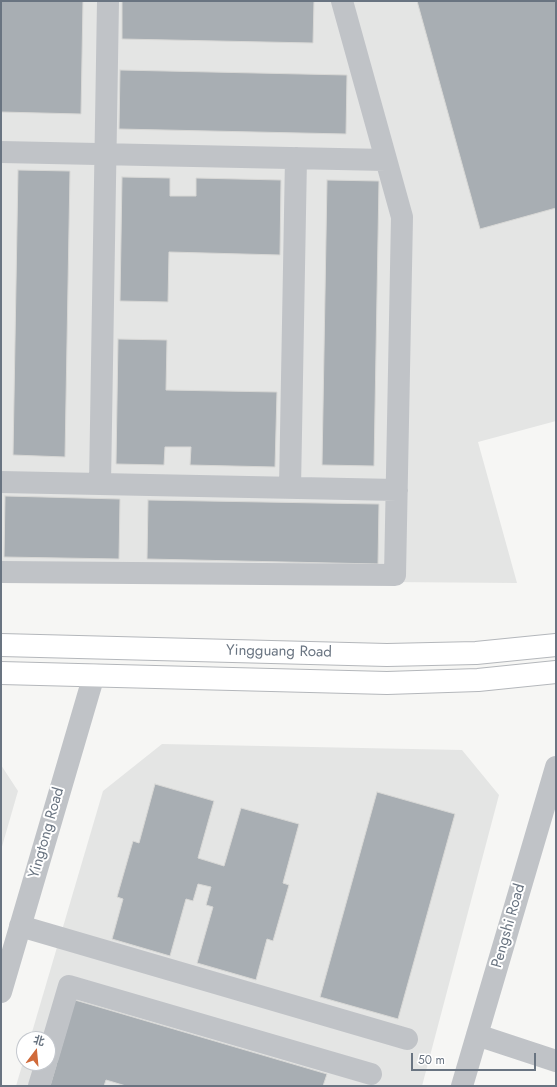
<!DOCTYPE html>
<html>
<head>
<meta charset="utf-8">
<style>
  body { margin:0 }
  #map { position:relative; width:557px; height:1087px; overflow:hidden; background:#f6f6f4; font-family:Jost,"Noto Sans SC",sans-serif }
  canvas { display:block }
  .frame { position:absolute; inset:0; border:2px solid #697481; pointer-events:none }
  .north { position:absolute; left:16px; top:1031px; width:40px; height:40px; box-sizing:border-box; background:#fff; border:1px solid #c3c7cd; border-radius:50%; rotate:16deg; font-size:11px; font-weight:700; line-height:16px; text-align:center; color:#697481 }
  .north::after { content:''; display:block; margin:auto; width:14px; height:18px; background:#d06a3a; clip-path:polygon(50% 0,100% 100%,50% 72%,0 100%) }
  .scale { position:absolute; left:411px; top:1053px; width:125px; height:18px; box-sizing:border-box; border:2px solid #697481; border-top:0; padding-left:5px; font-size:12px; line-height:14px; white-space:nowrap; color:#697481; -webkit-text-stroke:3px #fff; paint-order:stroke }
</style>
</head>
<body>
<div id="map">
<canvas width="557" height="1087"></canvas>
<div class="frame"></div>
<div class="north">北</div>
<div class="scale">50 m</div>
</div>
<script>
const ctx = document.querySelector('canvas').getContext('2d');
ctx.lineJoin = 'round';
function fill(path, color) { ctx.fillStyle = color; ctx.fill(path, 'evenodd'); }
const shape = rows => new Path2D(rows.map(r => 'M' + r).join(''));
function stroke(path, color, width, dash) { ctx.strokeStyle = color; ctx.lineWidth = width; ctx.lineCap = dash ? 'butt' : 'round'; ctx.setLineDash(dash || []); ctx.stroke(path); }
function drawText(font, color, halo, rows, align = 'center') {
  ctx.font = font + ' Jost,sans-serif'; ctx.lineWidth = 4; ctx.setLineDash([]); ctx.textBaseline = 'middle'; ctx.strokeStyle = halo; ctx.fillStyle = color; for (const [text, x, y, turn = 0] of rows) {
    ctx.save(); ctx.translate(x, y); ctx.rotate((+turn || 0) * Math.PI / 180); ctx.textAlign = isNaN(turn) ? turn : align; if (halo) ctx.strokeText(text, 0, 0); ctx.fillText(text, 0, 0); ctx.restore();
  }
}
fill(shape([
  [1,1,556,1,556,421,478,442,517,583,1,579],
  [162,744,462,750,499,795,422,1086,16,1086,24,1059,24,1063,48,1063,48,1039,30,1039,103,791],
  [1,765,18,791,1,850]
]), '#e4e5e4');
const building = shape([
  [1,1,83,1,81,114,1,112,1,1],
  [122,1,314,1,313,43,122,39,122,1],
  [417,1,556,1,556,208,480,229,417,1],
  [120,70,347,75,346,134,119,129,120,70],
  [18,170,70,171,65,457,13,455,18,170],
  [122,177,170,178,170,196,196,196,196,178,281,180,280,255,169,252,168,302,120,301,122,177],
  [327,180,379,181,374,466,322,465,327,180],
  [118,339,167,340,166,390,277,392,275,467,190,465,191,447,165,447,164,465,116,464,118,339],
  [5,496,120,499,119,559,4,557,5,496],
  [148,500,379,504,378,564,147,559,148,500],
  [155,784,214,801,198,858,224,866,241,808,299,824,283,883,289,885,273,941,267,939,256,980,197,963,213,907,206,905,211,887,198,884,193,901,186,899,170,956,112,939,123,899,117,897,133,841,139,843,155,784],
  [377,792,455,814,398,1019,320,997,377,792],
  [75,1000,327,1074,323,1086,126,1086,106,1080,104,1086,50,1086,75,1000]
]);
fill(building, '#a8aeb3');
stroke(building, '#d8d8d6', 1);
const major = shape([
  [1,645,387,655,476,653,556,645],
  [1,673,387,683,478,680,556,672]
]);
stroke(major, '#b4b7bb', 24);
stroke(shape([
  [1,152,386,160],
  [1,482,397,490],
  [100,484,108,1],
  [290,488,296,158],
  [1,572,395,575,402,217,342,1],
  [20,926,407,1039],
  [1,992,94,675],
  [477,1035,556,1061],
  [48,1057,69,986,371,1074],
  [39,1086,46,1063],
  [462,1086,556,767]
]), '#c0c3c7', 22);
stroke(major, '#fff', 22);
drawText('15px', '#697481', '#fff', [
  ["Yingguang Road",279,652,1],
  ["Yingtong Road",47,833,-74],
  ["Pengshi Road",509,926,-74]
]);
</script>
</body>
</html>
